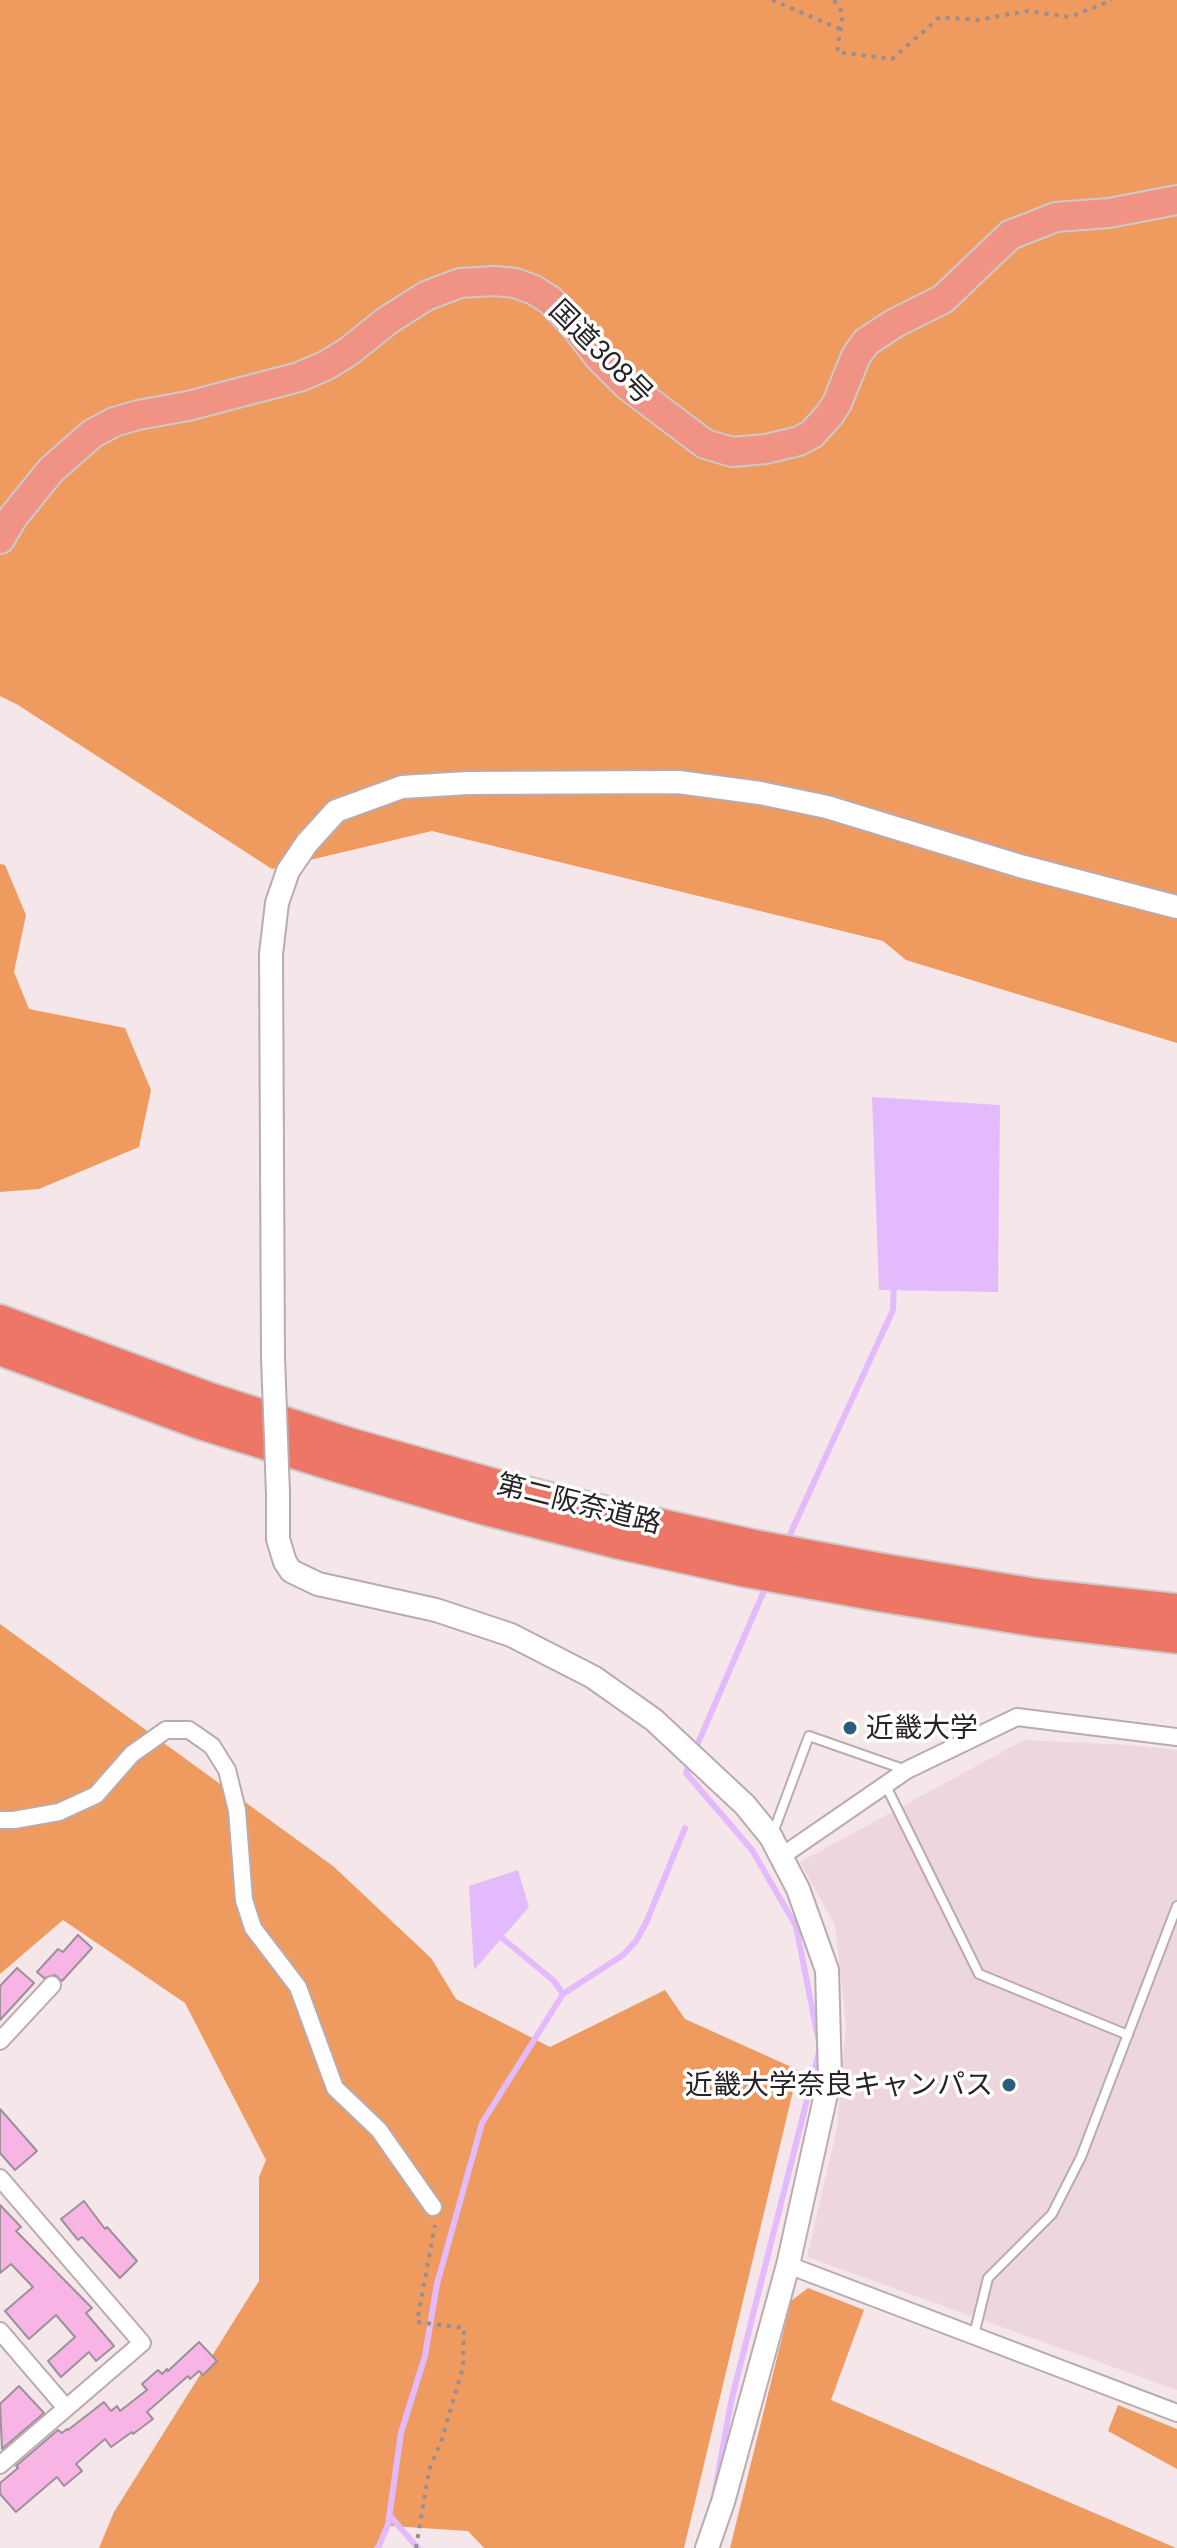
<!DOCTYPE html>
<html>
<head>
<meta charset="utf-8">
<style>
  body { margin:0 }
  canvas { display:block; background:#f5e6e9 }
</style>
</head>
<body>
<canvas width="1177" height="2548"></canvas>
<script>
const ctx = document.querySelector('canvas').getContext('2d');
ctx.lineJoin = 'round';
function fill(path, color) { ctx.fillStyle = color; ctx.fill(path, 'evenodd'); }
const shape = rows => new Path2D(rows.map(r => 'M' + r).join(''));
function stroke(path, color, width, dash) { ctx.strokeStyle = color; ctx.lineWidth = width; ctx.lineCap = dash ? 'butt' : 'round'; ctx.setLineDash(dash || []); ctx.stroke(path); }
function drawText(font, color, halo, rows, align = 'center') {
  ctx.font = font + ' Lato,"Noto Sans JP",sans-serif'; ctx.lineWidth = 7; ctx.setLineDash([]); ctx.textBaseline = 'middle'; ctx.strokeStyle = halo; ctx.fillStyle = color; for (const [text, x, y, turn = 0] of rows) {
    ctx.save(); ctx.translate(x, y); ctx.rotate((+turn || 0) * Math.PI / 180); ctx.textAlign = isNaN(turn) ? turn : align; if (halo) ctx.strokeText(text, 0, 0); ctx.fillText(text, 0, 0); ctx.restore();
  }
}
fill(shape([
  [1024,1740,1129,1745,1177,1750,1177,2390,807,2257,837,2128,846,2025,835,1925,800,1862]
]), '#eed7dc');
fill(shape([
  [0,0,1177,0,1177,1043,906,960,883,941,432,831,272,869,18,705,0,696],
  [0,864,5,865,26,915,14,972,29,1009,125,1028,151,1090,139,1147,39,1189,0,1192],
  [0,1624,333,1866,431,1958,456,1999,550,2047,665,1990,685,2019,798,2070,684,2548,484,2548,468,2531,391,2526,374,2548,99,2548,114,2512,259,2281,259,2177,266,2160,185,2003,63,1920,0,1974],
  [808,2288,864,2310,831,2400,1176,2548,730,2548,791,2301],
  [1118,2405,1177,2429,1177,2469,1108,2431]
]), '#ef9b60');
fill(shape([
  [872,1097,1000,1105,998,1292,879,1290],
  [518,1870,529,1907,474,1970,469,1886]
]), '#e3bbfd');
stroke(shape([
  [787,1541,893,1310,894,1284],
  [695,1750,767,1584],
  [691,1760,686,1773,752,1850,796,1926,820,2048,731,2402,714,2497],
  [502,1938,554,1981,563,1994],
  [390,2516,418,2548],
  [378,2548,388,2525,401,2433,425,2356,437,2284,482,2123,563,1994,623,1955,636,1941,646,1923,685,1828]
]), '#e3bbfd', 6);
const building = shape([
  [78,1935,92,1948,62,1981,55,1975,44,1978,37,1972,58,1949,63,1952,78,1935],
  [17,1968,34,1983,0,2020,0,1986,17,1968],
  [0,2109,37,2151,15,2170,0,2153,0,2109],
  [84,2201,105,2229,107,2227,137,2261,120,2278,82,2237,78,2240,61,2219,84,2201],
  [0,2205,21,2227,16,2231,92,2308,86,2313,114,2346,96,2361,89,2352,61,2377,48,2361,75,2337,56,2315,29,2339,5,2311,33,2287,11,2264,0,2273,0,2205],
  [199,2342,217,2361,203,2375,199,2371,190,2379,188,2376,147,2412,153,2419,133,2434,132,2432,111,2447,105,2439,76,2464,82,2471,64,2486,57,2477,16,2512,0,2494,0,2483,18,2468,16,2466,58,2430,62,2433,67,2429,68,2430,104,2402,111,2411,117,2406,120,2411,147,2390,142,2384,158,2370,162,2374,167,2369,168,2371,199,2342],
  [19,2386,44,2413,2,2449,0,2404,19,2386]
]);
fill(building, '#f8b4e4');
stroke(building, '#9b9198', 2);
const service = shape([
  [885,1784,979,1974,1128,2035],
  [773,1833,809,1736,906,1770],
  [974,2335,988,2278,1052,2214,1081,2157,1177,1906]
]);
const minor = shape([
  [0,1820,14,1820,59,1812,96,1795,132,1754,166,1730,189,1730,212,1746,227,1770,237,1810,244,1900,253,1928,298,1987,335,2088,379,2130,433,2207],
  [782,1856,907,1770,1017,1717,1177,1737],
  [0,2041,52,1985],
  [0,2178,142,2343,0,2465],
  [788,2265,1177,2413],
  [0,2331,66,2408]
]);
const tertiary = shape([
  [273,1357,271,954,277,903,288,871,307,843,336,811,402,787,468,783,678,782,760,793,827,807,1020,866,1177,907],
  [278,1494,278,1539,285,1562,291,1571,318,1584,436,1610,511,1635,593,1677,654,1720,745,1805,771,1837,798,1889,827,1970,830,2076,788,2265,723,2502,707,2548]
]);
const trunk = shape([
  [0,539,13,517,51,470,92,434,114,422,138,415,188,406,299,377,325,366,348,352,388,320,426,296,460,283,495,281,515,283,534,290,550,300,575,326,599,357,628,386,705,444,732,452,766,449,799,441,812,434,830,414,837,403,856,356,866,342,895,323,943,299,1010,235,1056,217,1109,213,1177,200]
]);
const motorway = shape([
  [0,1320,210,1398,349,1443,494,1484,624,1516,754,1545,883,1569,1036,1594,1177,1609],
  [0,1350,200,1424,341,1468,486,1510,616,1543,747,1572,879,1596,1033,1621,1177,1638]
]);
stroke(service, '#b9abae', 12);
stroke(minor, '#b9abae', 20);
stroke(tertiary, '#b9abae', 26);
stroke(trunk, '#cbcaca', 32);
stroke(motorway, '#cbcaca', 34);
stroke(shape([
  [772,0,840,29],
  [834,0,843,14,837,52,892,59,940,17,978,20,1027,11,1070,17,1112,0],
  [416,2548,429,2470,442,2439,463,2367,464,2328,417,2322,435,2225]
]), '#988e90', 4, [4, 6]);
stroke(service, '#fff', 8);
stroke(minor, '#fff', 16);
stroke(tertiary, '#fff', 22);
stroke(trunk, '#f09284', 28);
stroke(motorway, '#ed7666', 30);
const tertiaryBridge = shape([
  [273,1357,278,1494]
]);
stroke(tertiaryBridge, '#b9abae', 26, []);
stroke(tertiaryBridge, '#fff', 22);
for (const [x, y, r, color] of [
  [850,1728,8,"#2a5f7b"],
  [1009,2085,8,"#2a5f7b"]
]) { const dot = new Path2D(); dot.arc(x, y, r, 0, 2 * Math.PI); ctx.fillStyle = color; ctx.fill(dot); stroke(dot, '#fff', 3); }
drawText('28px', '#282324', '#fff', [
  ["国道308号",601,352,45],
  ["第二阪奈道路",579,1504,14]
]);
drawText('28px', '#282324', '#fff', [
  ["近畿大学",866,1728],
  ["近畿大学奈良キャンパス",993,2085,"right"]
], 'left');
</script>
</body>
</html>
